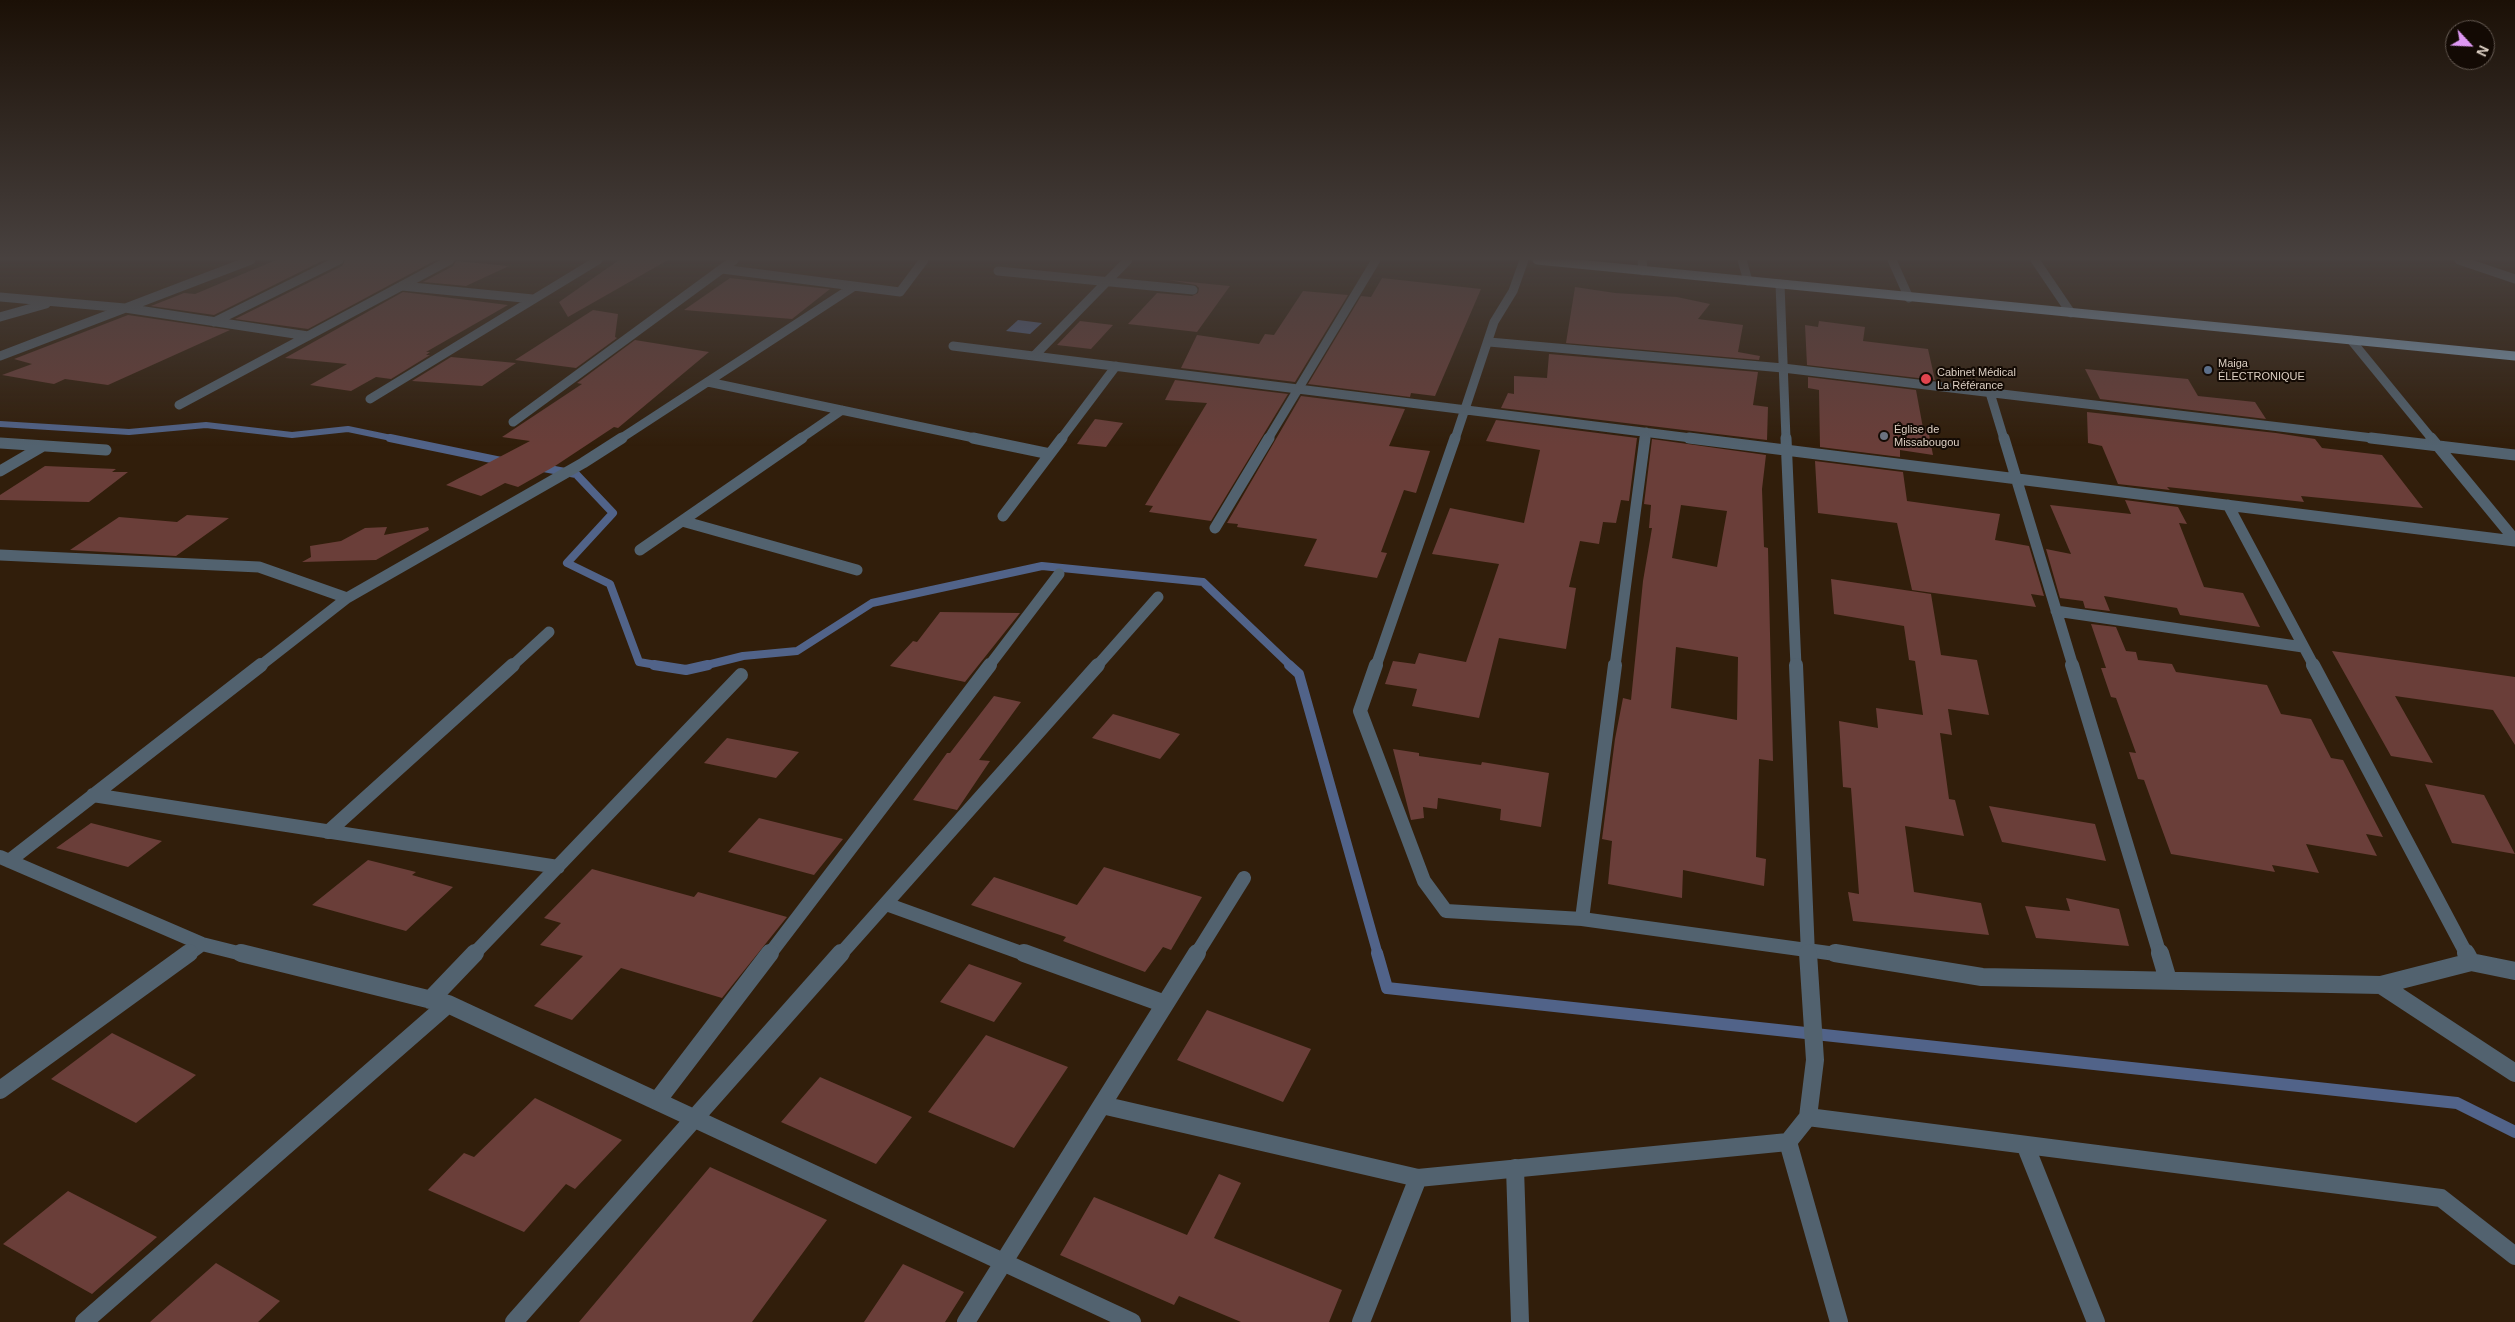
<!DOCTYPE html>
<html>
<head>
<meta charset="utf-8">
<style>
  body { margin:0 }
  #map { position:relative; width:2515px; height:1322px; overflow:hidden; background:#311e0b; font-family:Arial,sans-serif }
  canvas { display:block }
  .north { position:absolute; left:2445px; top:20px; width:50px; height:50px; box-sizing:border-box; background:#130a04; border:1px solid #645951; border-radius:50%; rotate:115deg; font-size:14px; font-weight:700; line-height:20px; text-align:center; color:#ddd0c4 }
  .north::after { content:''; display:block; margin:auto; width:18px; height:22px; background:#de98f3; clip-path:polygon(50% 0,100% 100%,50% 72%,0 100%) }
</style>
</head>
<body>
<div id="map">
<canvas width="2515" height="1322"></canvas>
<div class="north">N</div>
</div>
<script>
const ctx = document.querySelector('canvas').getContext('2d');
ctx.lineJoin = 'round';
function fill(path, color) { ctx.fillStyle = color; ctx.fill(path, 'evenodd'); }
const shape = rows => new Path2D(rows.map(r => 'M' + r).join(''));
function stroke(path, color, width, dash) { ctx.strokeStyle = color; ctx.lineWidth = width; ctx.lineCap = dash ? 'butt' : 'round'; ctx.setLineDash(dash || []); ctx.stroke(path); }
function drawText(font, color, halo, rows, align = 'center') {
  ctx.font = font + ' Arial,sans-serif'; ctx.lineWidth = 4; ctx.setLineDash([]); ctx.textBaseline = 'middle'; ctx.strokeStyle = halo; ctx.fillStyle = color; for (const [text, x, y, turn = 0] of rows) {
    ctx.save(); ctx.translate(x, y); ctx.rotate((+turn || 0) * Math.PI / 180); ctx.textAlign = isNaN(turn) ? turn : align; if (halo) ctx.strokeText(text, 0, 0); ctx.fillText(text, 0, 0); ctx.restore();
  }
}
fill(shape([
  [1018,320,1042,323,1030,334,1006,331]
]), '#516389');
stroke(shape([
  [0,424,129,432,206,425,292,435,348,429,396,439]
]), '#516389', 6);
stroke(shape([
  [390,438,506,462],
  [538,467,576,474,613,513,567,563,610,584,639,662,662,666],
  [703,666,743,656,797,651,872,603,1042,566,1203,582,1291,666]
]), '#516389', 8);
stroke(shape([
  [654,665,686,670,708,665],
  [1289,665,1299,674,1378,955]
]), '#516389', 10);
stroke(shape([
  [1377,953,1387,988,2457,1103,2515,1132]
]), '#516389', 12);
fill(shape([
  [276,260,324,260,214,315,151,306,184,293,195,294],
  [345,260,436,260,308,329,235,319,342,266],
  [619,260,668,260,568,317,559,302],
  [456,261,509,266,466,286,423,282,453,266],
  [730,278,811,287,830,289,792,319,684,310],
  [1382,278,1481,289,1435,396,1411,393,1410,397,1308,384,1361,296,1371,297],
  [1169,280,1230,286,1197,332,1128,324,1157,293,1192,296,1198,293,1199,288,1196,285],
  [1575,287,1615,293,1677,297,1710,304,1698,319,1743,325,1738,352,1760,356,1759,360,1566,343],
  [1303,291,1348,295,1295,382,1181,368,1197,335,1259,344,1265,334,1274,335],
  [403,292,508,305,426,352,430,352,426,355,430,355,391,379,376,377,351,391,310,385,347,364,285,358],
  [593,310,618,314,615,337,617,338,576,368,515,360],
  [128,315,230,330,108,385,65,379,54,384,2,375,32,364,14,359],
  [1080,321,1113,325,1091,349,1057,345],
  [1819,321,1865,327,1863,341,1928,349,1935,380,1807,365,1805,325,1818,327],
  [635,340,709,352,618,428,614,427,555,466,518,487,505,483,481,496,446,485,530,441,502,437,582,384,577,383],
  [1549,354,1758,372,1753,405,1768,407,1767,440,1501,408,1508,393,1514,394,1514,376,1547,378],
  [451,357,516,363,482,386,412,381],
  [2085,369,2188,379,2198,396,2255,402,2266,419,2100,399],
  [1808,377,1916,390,1923,428,1928,429,1933,455,1900,450,1900,457,1820,447,1819,390,1808,388],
  [1175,380,1288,394,1211,521,1149,512,1153,506,1145,505,1207,403,1165,400],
  [1301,396,1405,409,1389,446,1430,451,1416,493,1404,490,1381,552,1387,553,1377,578,1304,566,1317,539,1237,527,1238,524,1227,523],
  [2087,412,2276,433,2315,439,2322,448,2382,455,2423,508,2301,496,2304,502,2167,487,2170,490,2118,484,2102,446,2088,443],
  [1095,419,1123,423,1106,447,1077,444],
  [1496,420,1637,438,1629,501,1621,500,1616,523,1603,522,1599,544,1580,541,1569,587,1576,588,1566,649,1499,638,1479,718,1412,706,1417,689,1385,684,1393,661,1415,664,1419,653,1466,662,1499,564,1432,554,1450,508,1524,523,1540,450,1486,441],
  [1652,439,1766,455,1762,489,1764,547,1768,548,1773,761,1759,759,1756,857,1766,859,1764,886,1683,870,1682,898,1608,884,1612,841,1602,839,1615,739,1623,698,1631,700,1643,581,1652,528,1649,528,1651,505,1644,504],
  [1681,505,1727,511,1717,567,1672,558],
  [1676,647,1738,657,1737,720,1671,708],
  [1815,461,1903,472,1907,501,2000,514,1995,540,2029,546,2044,596,2031,594,2036,607,1912,590,1897,523,1818,513],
  [45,466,116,469,112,472,128,472,89,502,0,500,0,495],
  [2125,500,2178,507,2187,524,2179,523,2204,587,2243,593,2260,627,2180,615,2177,608,2104,596,2110,611,2085,608,2083,601,2060,598,2046,549,2071,554,2050,505,2131,514],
  [187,515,229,518,176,556,70,550,119,517,177,522],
  [387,527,384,535,428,527,429,530,376,560,302,562,311,557,310,546,341,541,365,528],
  [1831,579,1931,594,1941,655,1977,660,1989,715,1948,709,1952,735,1940,733,1949,799,1955,800,1964,836,1905,826,1914,892,1981,903,1989,935,1853,921,1848,892,1859,894,1851,788,1843,787,1839,721,1878,728,1876,708,1923,715,1915,661,1909,660,1904,626,1834,614],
  [940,612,1020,613,965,682,890,666,913,641,917,642],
  [2091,624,2116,627,2126,651,2136,652,2138,660,2172,664,2176,672,2267,685,2281,714,2311,719,2331,758,2343,760,2383,837,2366,834,2377,856,2306,844,2319,873,2272,865,2275,872,2171,854,2144,780,2138,779,2129,752,2136,753,2116,698,2111,697,2101,668,2106,668],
  [2332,651,2515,677,2515,745,2493,710,2395,696,2433,763,2391,756],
  [994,696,1021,702,979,760,990,761,957,810,913,800,947,753,950,753],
  [1113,714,1180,734,1160,759,1092,738],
  [727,738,799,752,776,778,704,763],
  [1393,749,1419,753,1419,756,1481,765,1482,762,1549,773,1541,827,1500,820,1501,809,1438,798,1437,809,1423,807,1424,818,1411,820],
  [2425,784,2484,795,2515,854,2452,843],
  [1989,806,2095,824,2106,861,2002,842],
  [759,818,843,839,814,875,728,852],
  [91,823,162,841,128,867,56,848],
  [368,860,416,872,412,875,453,887,406,931,312,905],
  [1104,867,1202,897,1171,950,1163,947,1145,972,1063,941,1066,937,971,905,994,877,1077,905],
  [592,869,694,897,698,892,787,917,722,998,621,968,572,1020,534,1006,583,956,540,945,561,923,544,918],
  [2066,898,2119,909,2129,946,2036,938,2025,906,2070,911],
  [969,964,1022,983,994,1022,940,1002],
  [1207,1010,1311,1049,1283,1102,1177,1060],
  [112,1033,196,1075,136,1123,51,1079],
  [986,1035,1068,1067,1014,1148,928,1112],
  [820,1077,912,1117,876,1164,781,1122],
  [535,1098,622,1140,575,1189,566,1184,524,1232,428,1190,464,1153,474,1157],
  [710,1167,827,1220,752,1322,579,1322],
  [1219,1174,1241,1183,1214,1238,1342,1290,1329,1322,1241,1322,1179,1296,1174,1305,1060,1255,1094,1197,1187,1235],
  [68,1191,157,1237,92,1294,3,1244],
  [216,1263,280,1301,258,1322,150,1322],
  [903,1264,964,1292,945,1322,864,1322]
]), '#6a3e39');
stroke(shape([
  [1642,260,1643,271],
  [1742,260,1748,281],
  [1892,260,1909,298],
  [2035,260,2071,313],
  [2459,260,2515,279],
  [722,269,900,292,924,260],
  [998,271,1193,290],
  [1780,284,1786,439],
  [402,286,533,299],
  [0,297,125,308,308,336],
  [0,317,46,304],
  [214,322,339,260],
  [2351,340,2432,439],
  [1489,342,1783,368,2381,439],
  [953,346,1699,439],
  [0,356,251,260],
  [1034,356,1128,260],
  [708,382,979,439],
  [1990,393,2004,439],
  [370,399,598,260],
  [179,405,450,260],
  [513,422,734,260],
  [620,439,853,287],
  [800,439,842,410],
  [1061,439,1116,366],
  [1268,439,1376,260],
  [1455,439,1494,322,1513,291,1524,260],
  [1645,439,1646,432]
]), '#52626f', 9);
stroke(shape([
  [973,438,1050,454],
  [1689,438,2515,541],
  [1786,438,1796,666],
  [2004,438,2073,666],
  [2371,438,2515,455],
  [2431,438,2515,540],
  [0,443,106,450],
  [0,471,43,446],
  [2228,505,2314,666],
  [1003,516,1062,438],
  [682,521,857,570],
  [1215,528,1269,438],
  [640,550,802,438],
  [0,555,259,567,347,598],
  [2056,611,2303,647],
  [260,666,347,598,583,463,622,438],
  [512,666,549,632],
  [989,666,1059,574],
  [1097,666,1158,597],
  [1376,666,1455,438],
  [1615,666,1645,438]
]), '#52626f', 11);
stroke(shape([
  [1376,665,1360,711,1424,881,1446,911,1582,919,1843,955],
  [1796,665,1808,955],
  [2072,665,2160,955],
  [2313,665,2467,955],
  [93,795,558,867],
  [328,832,513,665],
  [0,857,202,944,246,955],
  [9,861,261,665],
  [886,904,1027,955],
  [1582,919,1615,665],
  [187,955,202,944],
  [473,955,741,675],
  [769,955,990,665],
  [840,955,1098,665],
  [1196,955,1244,878]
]), '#52626f', 14);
stroke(shape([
  [241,953,448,1004,1132,1322],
  [1024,953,1165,1004],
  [1835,953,1982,977,2381,985,2471,962,2515,971],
  [2160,953,2168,980],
  [2466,953,2471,962],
  [2381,985,2515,1073],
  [430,1000,475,953],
  [0,1090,189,953],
  [657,1101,770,953],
  [1102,1105,1418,1178,1788,1142,1808,1117,1815,1060,1808,953],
  [1808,1117,2441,1198,2515,1256],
  [1788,1142,1839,1322],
  [2026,1147,2096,1322],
  [1515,1168,1520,1322],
  [84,1322,448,1004],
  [514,1322,841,953],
  [966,1322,1197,953],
  [1361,1322,1418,1178]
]), '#52626f', 18);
stroke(shape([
  [1537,260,2515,356]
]), '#80a1bc', 9);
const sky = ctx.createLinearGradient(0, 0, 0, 446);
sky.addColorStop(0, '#1b1006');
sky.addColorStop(0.58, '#48413f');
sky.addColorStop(1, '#48413f00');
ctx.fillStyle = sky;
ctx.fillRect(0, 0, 2515, 446);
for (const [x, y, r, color] of [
  [2208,370,5,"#5c6f8a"],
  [1926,379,6,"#e0444e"],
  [1884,436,5,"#6b7280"]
]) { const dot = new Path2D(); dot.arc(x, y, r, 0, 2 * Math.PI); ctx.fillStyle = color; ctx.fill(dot); stroke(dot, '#130a04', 2); }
drawText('11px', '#ddd0c4', '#130a04', [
  ["Maiga",2218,364],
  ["ÉLECTRONIQUE",2218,377],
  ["Cabinet Médical",1937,373],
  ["La Référance",1937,386],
  ["Église de",1894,430],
  ["Missabougou",1894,443]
], 'left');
</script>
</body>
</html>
